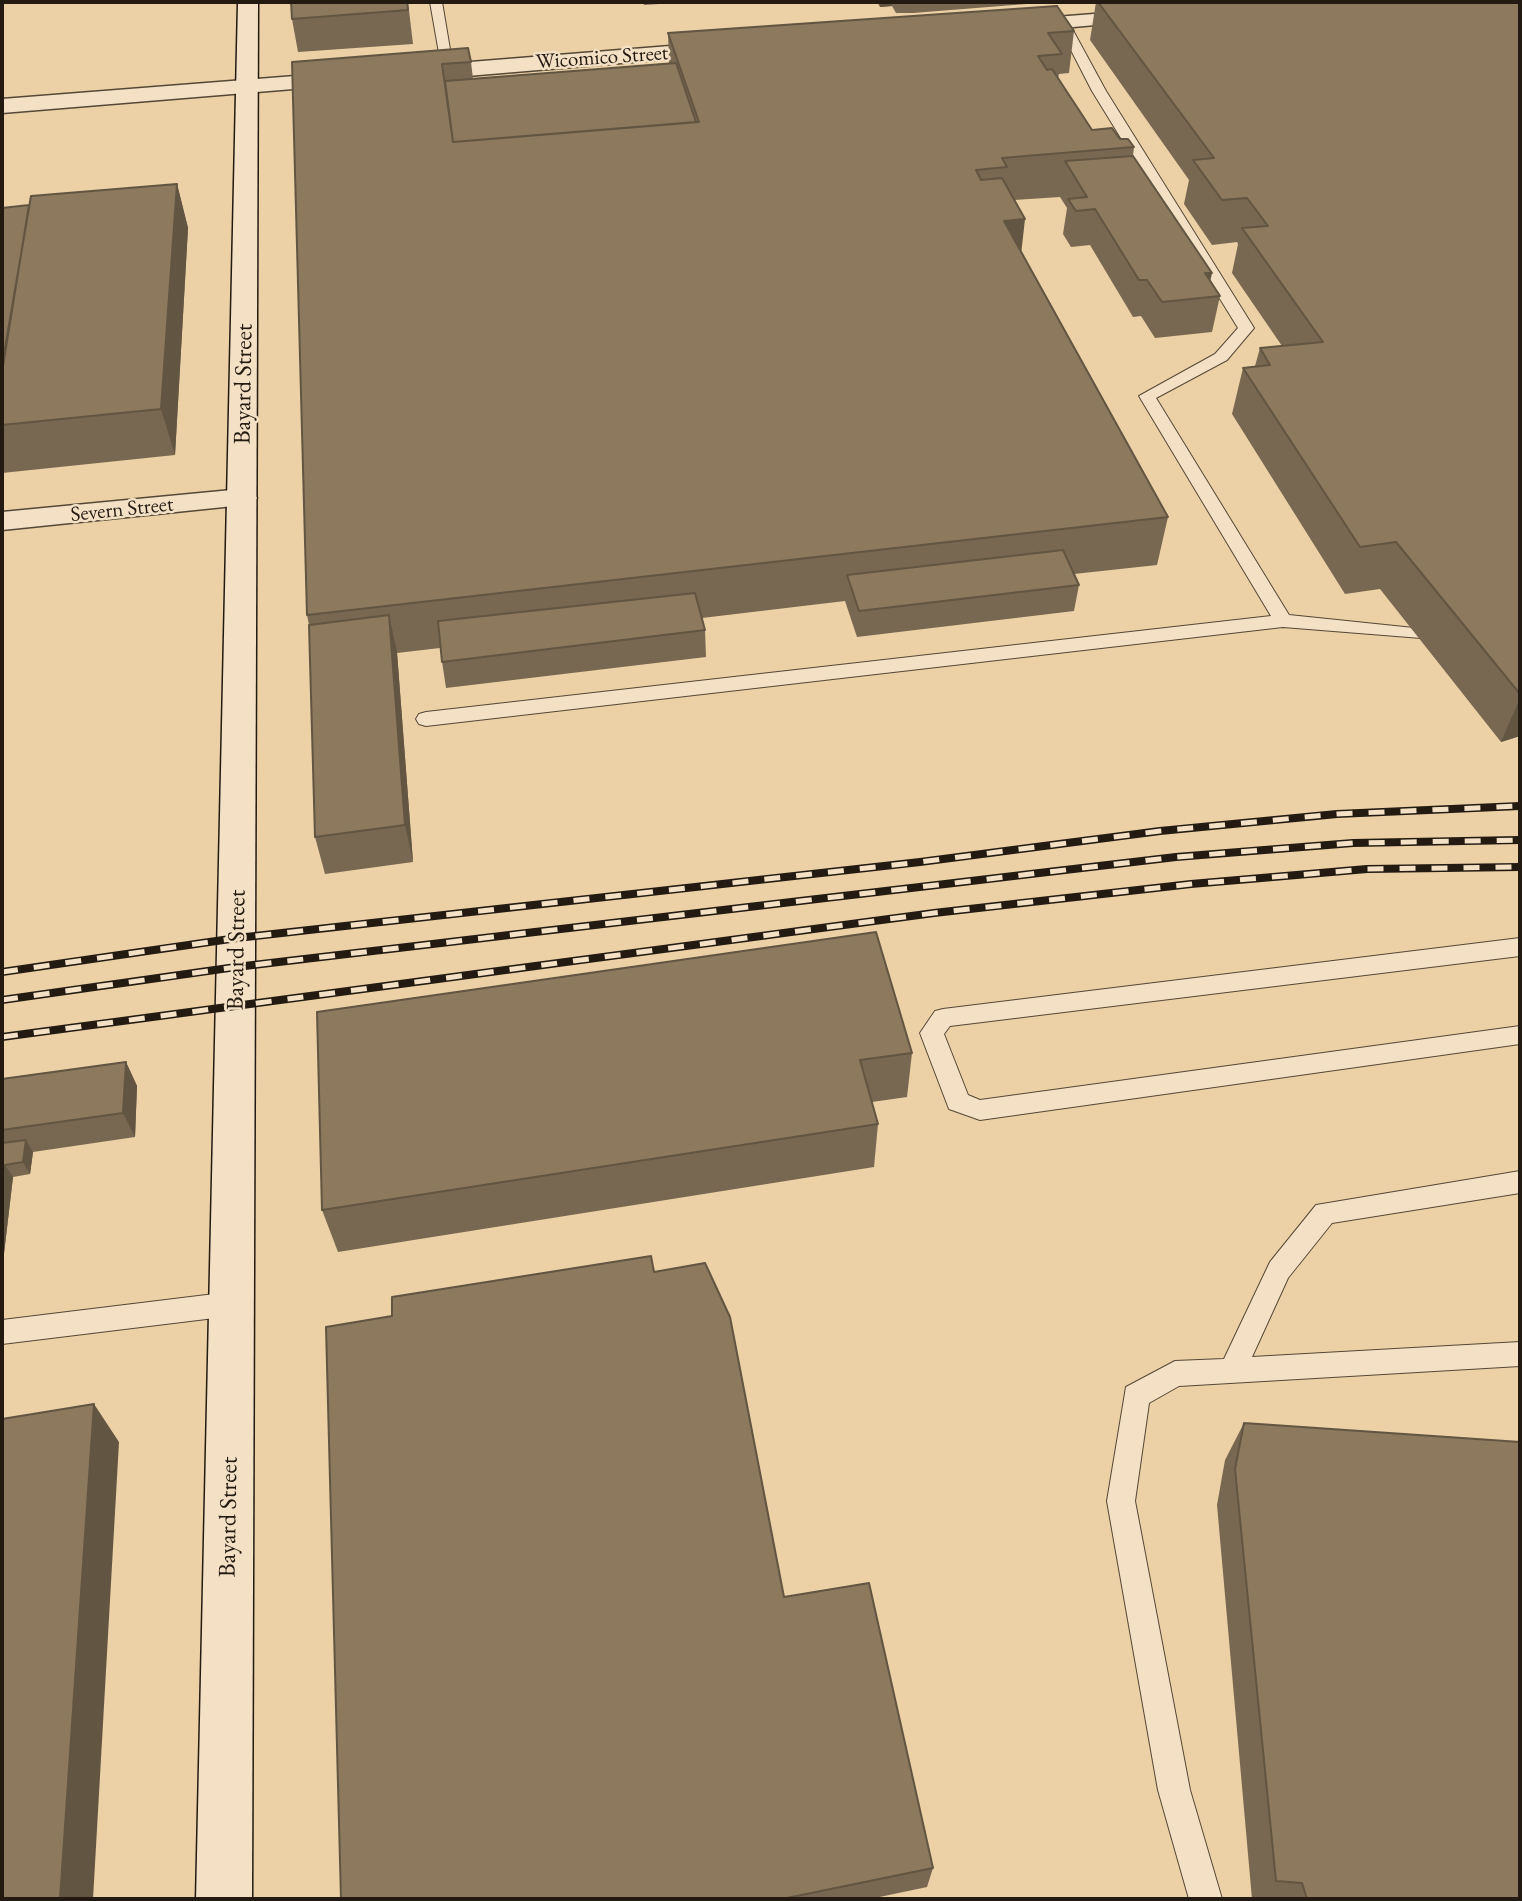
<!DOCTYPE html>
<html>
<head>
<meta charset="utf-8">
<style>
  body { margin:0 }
  #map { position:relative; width:1522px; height:1901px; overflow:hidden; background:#ecd0a6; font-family:"EB Garamond",serif }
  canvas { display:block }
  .frame { position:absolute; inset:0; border:4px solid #231a11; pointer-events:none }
</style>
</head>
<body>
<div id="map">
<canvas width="1522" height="1901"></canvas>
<div class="frame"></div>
</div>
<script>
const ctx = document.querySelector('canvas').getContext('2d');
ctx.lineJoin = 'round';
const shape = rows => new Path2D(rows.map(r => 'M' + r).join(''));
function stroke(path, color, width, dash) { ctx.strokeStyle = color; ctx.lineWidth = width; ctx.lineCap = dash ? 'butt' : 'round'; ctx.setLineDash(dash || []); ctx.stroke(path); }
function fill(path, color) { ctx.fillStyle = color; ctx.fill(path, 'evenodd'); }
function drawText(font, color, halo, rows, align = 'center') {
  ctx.font = font + ' "EB Garamond",serif'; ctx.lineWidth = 5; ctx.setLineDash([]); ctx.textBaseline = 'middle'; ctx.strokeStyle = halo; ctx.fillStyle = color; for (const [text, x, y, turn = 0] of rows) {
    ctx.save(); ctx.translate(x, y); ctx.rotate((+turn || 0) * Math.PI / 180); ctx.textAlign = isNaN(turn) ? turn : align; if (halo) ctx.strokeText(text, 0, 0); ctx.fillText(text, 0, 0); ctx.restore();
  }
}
const lane = shape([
  [430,2,442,2,454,73,442,70,430,2],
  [1063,19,1069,23,1106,91,1254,328,1227,360,1156,398,1289,615,1414,628,1424,634,1421,638,1283,627,426,726,419,724,416,719,419,714,426,712,1271,616,1139,396,1215,354,1238,328,1092,91,1057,23,1063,19],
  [1520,938,1520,956,950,1026,944,1034,968,1095,980,1100,1520,1026,1520,1044,980,1120,949,1109,920,1033,935,1011,943,1009,1520,938],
  [1520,1171,1520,1193,1332,1223,1288,1278,1252,1357,1520,1342,1520,1366,1179,1386,1149,1403,1135,1501,1190,1790,1222,1899,1189,1899,1158,1790,1107,1501,1126,1387,1175,1361,1224,1359,1270,1262,1316,1205,1520,1171],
  [231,1292,240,1296,244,1304,240,1312,231,1316,2,1344,2,1320,231,1292]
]);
const street = shape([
  [1145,10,1152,12,1156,16,1152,20,1017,32,1006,26,1017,20,1145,10],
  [720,42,731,49,728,54,420,80,409,73,420,66,720,42],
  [346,72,354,74,357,79,354,84,2,113,2,99,346,72],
  [242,489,253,492,257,498,253,504,2,530,2,512,242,489]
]);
const secondary = shape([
  [238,2,258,2,252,1899,196,1899,238,2]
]);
stroke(lane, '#554836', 2);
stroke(street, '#554836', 3);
stroke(secondary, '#231a11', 3);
fill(lane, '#f3e0c5');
fill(street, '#f3e0c5');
fill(secondary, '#f3e0c5');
const rail = shape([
  [2,972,237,938,920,862,1160,831,1337,814,1520,806],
  [2,1000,236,967,1176,857,1353,843,1520,840],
  [2,1037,934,913,1191,884,1367,869,1520,867]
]);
stroke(rail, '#231a11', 8);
stroke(rail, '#f3e0c5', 5, [16]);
fill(shape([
  [408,2,413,44,298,52,292,19],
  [643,2,690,2,644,5],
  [877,2,1041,2,1039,3,913,13,896,13,892,6,880,7],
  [1096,2,1520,2,1520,736,1501,742,1380,589,1345,594,1232,414,1243,368,1255,366,1260,348,1282,346,1232,273,1238,244,1237,242,1212,245,1184,204,1189,180,1090,40],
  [1074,31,1069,73,1059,74,1058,78,1092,130,1120,139,1134,147,1133,156,1220,296,1212,332,1155,338,1141,316,1133,317,1090,245,1071,247,1063,234,1067,208,1060,197,1014,200,1021,252,1168,517,1157,565,1074,574,1079,585,1074,611,857,637,845,601,702,618,705,630,706,657,446,688,440,648,397,653,413,862,325,874,315,837,309,625,307,615,292,62,471,62,473,79,669,63,668,33],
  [177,184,188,228,175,455,2,473,2,208,29,205],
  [317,1012,912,1053,907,1097,872,1102,878,1124,874,1167,338,1252,322,1210],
  [126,1062,137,1086,135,1137,33,1152,30,1174,13,1177,3,1262,2,1262,2,1079],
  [654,1272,784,1597,933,1868,927,1887,870,1899,341,1899,392,1316],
  [1244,1423,1520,1899,1252,1899,1217,1505,1225,1460]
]), '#786851');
fill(shape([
  [880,2,892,2,892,6,880,7],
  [177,184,188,228,175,455,161,409],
  [1025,219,1020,264,1004,221],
  [1205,273,1212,273,1207,297],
  [389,615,397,652,413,862,405,825],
  [1520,698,1520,736,1501,742],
  [126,1062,137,1086,135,1137,123,1113],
  [26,1140,33,1152,30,1174,23,1162],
  [5,1165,13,1177,3,1262,2,1260,2,1195],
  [94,1404,119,1442,93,1899,60,1899]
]), '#625542');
const building = shape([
  [291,2,407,2,408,10,292,19,291,2],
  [1098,2,1520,2,1520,694,1396,542,1360,547,1243,368,1270,365,1260,348,1323,342,1242,228,1268,226,1247,198,1222,200,1193,160,1214,158,1098,2],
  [1057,6,1074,31,1048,33,1062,54,1038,56,1047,70,1052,69,1092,130,1112,128,1120,139,1128,139,1134,147,1002,158,1007,167,976,170,981,180,1002,178,1025,219,1004,221,1168,517,307,615,292,62,468,48,471,62,442,64,453,142,699,122,668,33,1057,6],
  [676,63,696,122,453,142,445,81,676,63],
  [1133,156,1212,273,1205,273,1220,296,1162,302,1147,280,1139,280,1095,209,1076,211,1068,199,1087,197,1065,161,1133,156],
  [177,184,161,409,2,425,2,366,31,196,177,184],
  [29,205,3,366,2,366,2,208,29,205],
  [1063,550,1079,585,859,611,847,575,1063,550],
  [695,593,705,630,442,662,438,621,695,593],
  [389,615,405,825,315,837,309,625,389,615],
  [876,932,912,1053,860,1060,878,1124,322,1210,317,1012,876,932],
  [126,1062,123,1113,2,1130,2,1079,126,1062],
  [26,1140,23,1162,5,1165,2,1195,2,1143,26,1140],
  [651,1256,654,1272,705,1263,730,1317,784,1597,869,1583,933,1868,782,1899,341,1899,326,1327,392,1316,392,1297,651,1256],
  [94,1404,60,1899,2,1899,2,1419,94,1404],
  [1244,1423,1520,1442,1520,1899,1307,1899,1302,1883,1276,1881,1235,1469,1244,1423]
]);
fill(building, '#8c795e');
stroke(building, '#625542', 2);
drawText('21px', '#231a11', '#f3e0c5', [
  ["Wicomico Street",602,58,-4],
  ["Severn Street",122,510,-6]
]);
drawText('24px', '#231a11', '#f3e0c5', [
  ["Bayard Street",244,384,-89],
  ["Bayard Street",237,950,-89],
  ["Bayard Street",229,1517,-89]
]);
</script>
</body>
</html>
